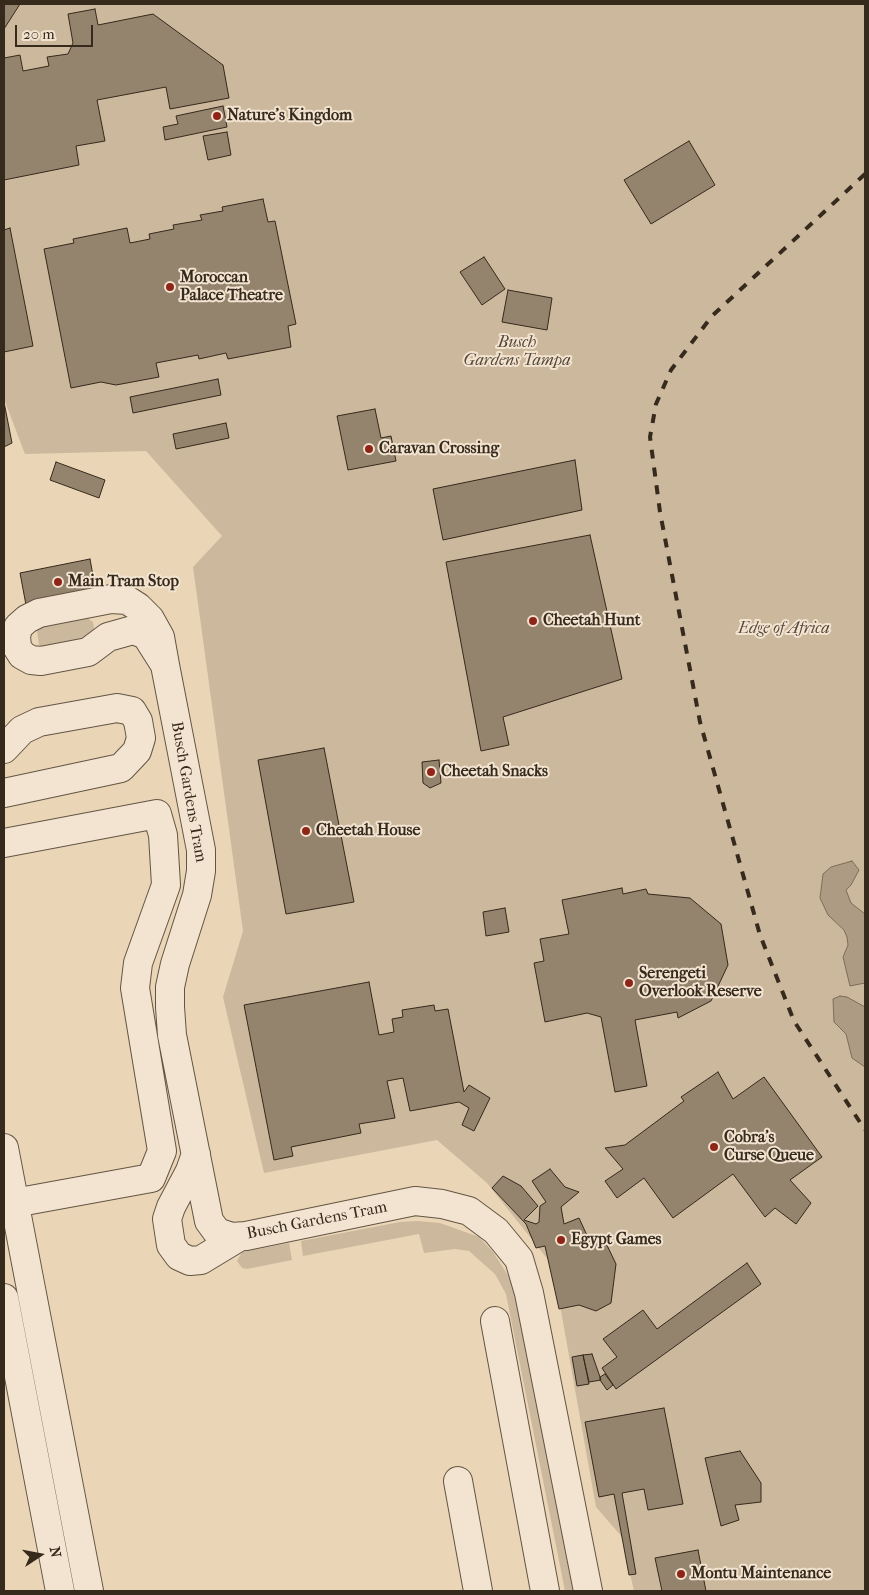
<!DOCTYPE html>
<html>
<head>
<meta charset="utf-8">
<style>
  body { margin:0 }
  #map { position:relative; width:869px; height:1595px; overflow:hidden; background:#ebd5b7; font-family:"IM FELL French Canon",serif }
  canvas { display:block }
  .frame { position:absolute; inset:0; border:5px solid #362a1d; pointer-events:none }
  .north { position:absolute; left:15px; top:1530px; width:50px; height:50px; -webkit-text-stroke:4px #f2e4d0; paint-order:stroke; rotate:79deg; font-size:14px; font-weight:700; line-height:20px; text-align:center; color:#362a1d }
  .north::after { content:''; display:block; margin:auto; width:18px; height:22px; background:#362a1d; clip-path:polygon(50% 0,100% 100%,50% 72%,0 100%) }
  .scale { position:absolute; left:15px; top:25px; width:78px; height:22px; box-sizing:border-box; border:2px solid #362a1d; border-top:0; padding-left:6px; font-size:15px; line-height:18px; white-space:nowrap; color:#362a1d; -webkit-text-stroke:4px #f2e4d0; paint-order:stroke }
</style>
</head>
<body>
<div id="map">
<canvas width="869" height="1595"></canvas>
<div class="frame"></div>
<div class="north">N</div>
<div class="scale">20 m</div>
</div>
<script>
const ctx = document.querySelector('canvas').getContext('2d');
ctx.lineJoin = 'round';
function fill(path, color) { ctx.fillStyle = color; ctx.fill(path, 'evenodd'); }
const shape = rows => new Path2D(rows.map(r => 'M' + r).join(''));
function stroke(path, color, width, dash) { ctx.strokeStyle = color; ctx.lineWidth = width; ctx.lineCap = dash ? 'butt' : 'round'; ctx.setLineDash(dash || []); ctx.stroke(path); }
function drawText(font, color, halo, rows, align = 'center') {
  ctx.font = font + ' "IM FELL French Canon",serif'; ctx.lineWidth = 4; ctx.setLineDash([]); ctx.textBaseline = 'middle'; ctx.strokeStyle = halo; ctx.fillStyle = color; for (const [text, x, y, turn = 0] of rows) {
    ctx.save(); ctx.translate(x, y); ctx.rotate((+turn || 0) * Math.PI / 180); ctx.textAlign = isNaN(turn) ? turn : align; if (halo) ctx.strokeText(text, 0, 0); ctx.fillText(text, 0, 0); ctx.restore();
  }
}
fill(shape([
  [4,4,865,4,865,1591,634,1591,622,1537,596,1507,553,1266,487,1183,437,1140,264,1173,223,997,243,931,193,567,222,536,146,451,25,454,4,399],
  [85,616,93,622,95,634,93,640,45,648,39,645,37,631,42,624],
  [418,1221,440,1223,479,1237,493,1252,513,1283,575,1591,565,1591,506,1294,495,1274,469,1251,455,1249,424,1253,419,1234,303,1256,301,1241,400,1222],
  [289,1243,292,1260,247,1269,242,1268,237,1261,242,1252]
]), '#ccb89d');
const water = shape([
  [852,861,859,870,851,885,846,890,851,903,865,914,865,983,850,986,843,957,848,945,847,937,844,930,828,915,820,898,823,874,831,867,852,861],
  [840,996,847,997,865,1007,865,1067,852,1058,846,1034,834,1022,833,999,840,996]
]);
fill(water, '#ad9b83');
stroke(water, '#7d6e5a', 1);
const building = shape([
  [4,4,20,4,4,29,4,4],
  [95,9,98,25,153,14,223,65,229,98,170,109,166,87,97,100,105,141,76,146,79,165,4,180,4,58,20,55,23,71,49,66,47,57,68,54,73,43,68,14,95,9],
  [223,106,227,127,165,140,163,127,178,124,176,116,223,106],
  [227,132,231,155,208,160,203,136,227,132],
  [689,141,715,185,651,224,624,180,689,141],
  [263,199,268,222,275,221,296,324,288,326,291,347,228,359,226,353,199,359,198,355,156,363,159,377,116,385,101,382,71,388,44,249,74,243,73,239,127,228,130,243,150,239,149,234,174,229,173,225,202,220,200,215,223,211,222,207,263,199],
  [10,228,33,346,4,352,4,230,10,228],
  [484,257,505,289,482,305,460,272,484,257],
  [508,290,552,298,547,330,502,322,508,290],
  [218,379,221,395,133,413,130,397,218,379],
  [4,402,12,443,4,447,4,402],
  [375,409,381,438,391,436,396,461,348,470,337,416,375,409],
  [226,423,229,438,176,449,173,434,226,423],
  [575,460,582,510,443,540,433,489,575,460],
  [56,462,105,480,99,498,50,480,56,462],
  [590,535,622,679,503,717,509,745,481,751,446,562,590,535],
  [90,559,96,592,26,605,20,573,90,559],
  [324,748,354,902,286,914,258,760,324,748],
  [439,760,441,783,430,788,423,783,422,762,439,760],
  [622,888,623,894,646,889,648,894,690,898,721,924,728,965,711,1001,678,1018,677,1012,635,1020,647,1086,615,1092,601,1017,587,1013,545,1022,534,963,544,961,540,939,569,934,562,900,622,888],
  [505,908,509,932,486,936,483,912,505,908],
  [369,982,379,1035,394,1032,392,1019,403,1017,402,1010,434,1005,435,1011,448,1009,464,1092,469,1085,490,1098,474,1131,462,1125,469,1108,459,1102,410,1111,403,1078,387,1081,395,1118,359,1124,361,1133,291,1147,293,1156,274,1160,244,1005,369,982],
  [718,1072,733,1099,764,1077,822,1157,790,1180,811,1203,796,1224,775,1208,765,1217,733,1174,673,1218,644,1178,617,1198,605,1181,623,1169,605,1148,625,1145,684,1101,681,1097,718,1072],
  [550,1169,565,1187,579,1192,561,1207,564,1224,579,1218,590,1242,603,1237,616,1264,611,1303,596,1311,579,1305,559,1309,545,1246,536,1248,526,1224,492,1188,503,1176,521,1186,538,1206,524,1220,536,1224,539,1222,540,1206,546,1202,532,1181,550,1169],
  [747,1263,761,1284,616,1389,602,1368,617,1357,603,1339,643,1310,657,1329,747,1263],
  [592,1354,601,1380,589,1382,583,1355,592,1354],
  [583,1355,589,1384,577,1386,572,1357,583,1355],
  [605,1374,613,1385,607,1390,600,1380,600,1377,605,1374],
  [664,1408,683,1504,648,1510,644,1489,622,1493,636,1574,629,1575,614,1494,599,1497,585,1422,664,1408],
  [740,1451,761,1483,761,1502,735,1505,739,1520,721,1526,705,1458,740,1451],
  [698,1550,706,1591,662,1591,655,1558,698,1550]
]);
fill(building, '#94836d');
stroke(building, '#362a1d', 1);
const minor = shape([
  [165,665,146,635,133,630,108,637,88,652,41,661,31,660,22,655,17,647,16,637,18,627,27,619,39,613,111,599,127,600,138,607,150,619,160,637,165,665,201,850,201,871,197,895,175,964,170,987,170,1007,172,1035,209,1221,217,1232,231,1237,246,1236,415,1201,442,1204,469,1211,496,1231,519,1259,529,1293,588,1591],
  [4,749,22,730,39,722,117,708,132,711,138,721,141,738,137,751,121,768,4,793],
  [4,843,157,814,163,835,166,885,138,963,135,988,162,1151,151,1178,14,1203],
  [4,1148,89,1591],
  [196,1154,190,1171,171,1207,167,1219,171,1245,179,1256,190,1261,201,1260,239,1237],
  [4,1298,60,1591],
  [495,1321,545,1591],
  [458,1481,478,1591]
]);
stroke(minor, '#635544', 30);
stroke(minor, '#f2e4d0', 28);
stroke(shape([
  [865,174,712,316,671,370,656,404,650,437,660,512,700,722,760,935,794,1021,865,1130]
]), '#362a1d', 4, [9, 9]);
for (const [x, y, r, color] of [
  [217,116,5,"#8f2418"],
  [170,287,5,"#8f2418"],
  [369,449,5,"#8f2418"],
  [58,582,5,"#8f2418"],
  [533,621,5,"#8f2418"],
  [431,772,5,"#8f2418"],
  [306,831,5,"#8f2418"],
  [629,983,5,"#8f2418"],
  [714,1147,5,"#8f2418"],
  [561,1240,5,"#8f2418"],
  [681,1574,5,"#8f2418"]
]) { const dot = new Path2D(); dot.arc(x, y, r, 0, 2 * Math.PI); ctx.fillStyle = color; ctx.fill(dot); stroke(dot, '#f2e4d0', 2); }
drawText('bold 16px', '#362a1d', '#f2e4d0', [
  ["Nature's Kingdom",227,116],
  ["Moroccan",180,278],
  ["Palace Theatre",180,296],
  ["Caravan Crossing",379,449],
  ["Main Tram Stop",68,582],
  ["Cheetah Hunt",543,621],
  ["Cheetah Snacks",441,772],
  ["Cheetah House",316,831],
  ["Serengeti",639,974],
  ["Overlook Reserve",639,992],
  ["Cobra's",724,1138],
  ["Curse Queue",724,1156],
  ["Egypt Games",571,1240],
  ["Montu Maintenance",691,1574]
], 'left');
drawText('italic 16px', '#544637', '#f2e4d0', [
  ["Busch",517,343],
  ["Gardens Tampa",517,361],
  ["Edge of Africa",784,629]
]);
drawText('16px', '#362a1d', '#f2e4d0', [
  ["Busch Gardens Tram",188,792,80],
  ["Busch Gardens Tram",317,1221,-11]
]);
</script>
</body>
</html>
